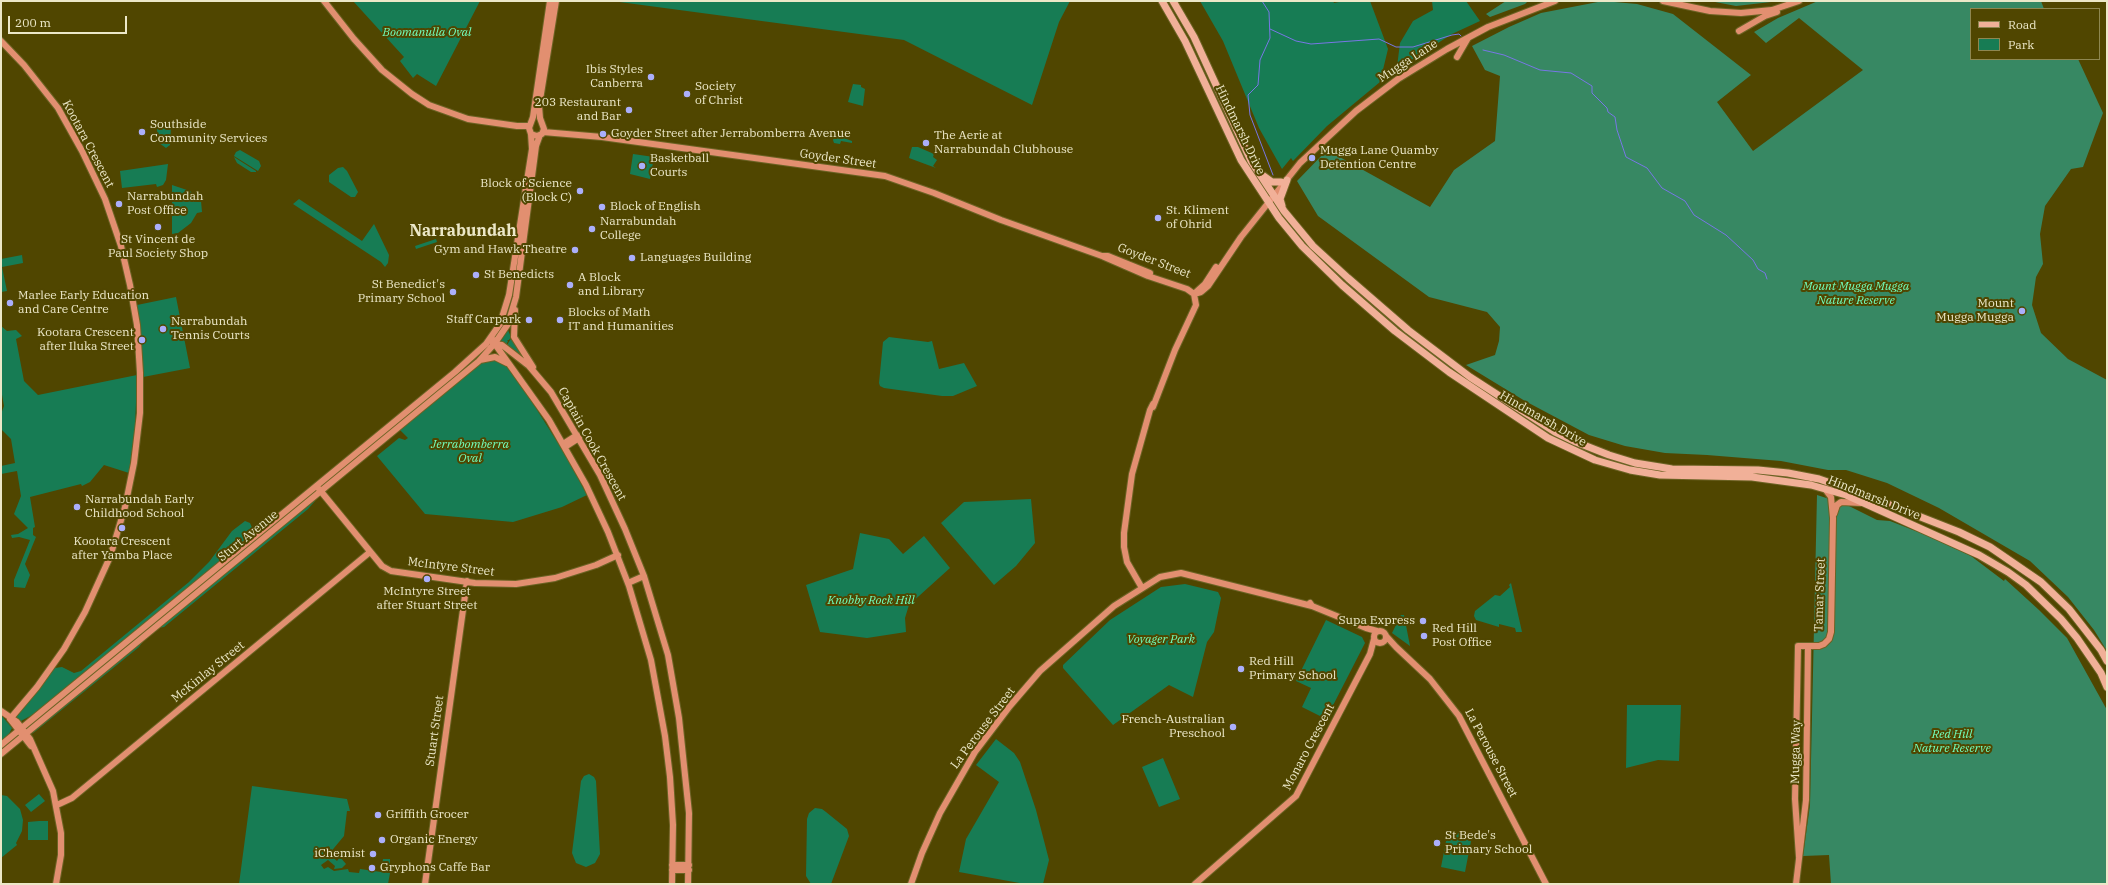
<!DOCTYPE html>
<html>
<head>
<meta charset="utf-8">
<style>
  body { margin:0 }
  #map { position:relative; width:2108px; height:885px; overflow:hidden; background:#504600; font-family:"IBM Plex Serif",serif }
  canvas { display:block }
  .frame { position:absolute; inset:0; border:2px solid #ece8c8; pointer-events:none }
  .legend { position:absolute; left:1970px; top:8px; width:130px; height:52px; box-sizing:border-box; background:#504600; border:1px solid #8e8750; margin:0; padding:5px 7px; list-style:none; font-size:12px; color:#ece8c8 }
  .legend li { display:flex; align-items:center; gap:8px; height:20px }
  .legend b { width:20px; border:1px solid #8e8750 }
  .scale { position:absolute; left:8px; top:16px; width:119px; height:18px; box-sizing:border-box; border:2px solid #ece8c8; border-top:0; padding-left:5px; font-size:12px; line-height:14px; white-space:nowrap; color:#ece8c8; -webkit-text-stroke:3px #504600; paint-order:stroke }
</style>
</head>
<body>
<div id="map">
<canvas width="2108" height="885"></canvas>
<div class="frame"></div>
<ul class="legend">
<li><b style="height:5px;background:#f1b098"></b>Road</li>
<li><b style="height:11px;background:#177c54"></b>Park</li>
</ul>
<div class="scale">200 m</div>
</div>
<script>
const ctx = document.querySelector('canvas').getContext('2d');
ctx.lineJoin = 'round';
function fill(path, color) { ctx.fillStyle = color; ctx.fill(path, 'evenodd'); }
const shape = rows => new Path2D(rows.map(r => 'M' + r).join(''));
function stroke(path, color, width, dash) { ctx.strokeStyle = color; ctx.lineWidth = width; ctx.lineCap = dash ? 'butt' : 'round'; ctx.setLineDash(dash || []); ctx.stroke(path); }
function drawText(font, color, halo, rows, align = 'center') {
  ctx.font = font + ' "IBM Plex Serif",serif'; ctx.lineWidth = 4; ctx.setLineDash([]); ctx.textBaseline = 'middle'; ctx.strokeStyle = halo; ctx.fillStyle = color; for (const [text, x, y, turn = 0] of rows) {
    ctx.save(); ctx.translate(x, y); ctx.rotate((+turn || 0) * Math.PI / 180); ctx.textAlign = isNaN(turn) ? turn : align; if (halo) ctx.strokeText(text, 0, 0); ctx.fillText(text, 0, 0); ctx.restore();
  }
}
fill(shape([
  [353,1,480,1,436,86,417,74,413,78,400,61,404,57],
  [612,1,1070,1,1059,22,1032,105,904,40],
  [1200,1,1333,1,1334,3,1344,1,1370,1,1388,49,1380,82,1327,126,1293,161,1291,158,1282,169,1259,128,1223,41],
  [1432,1,1466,1,1480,21,1452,34,1399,68,1397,67,1400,43,1413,21,1433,10],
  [853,84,861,85,861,87,865,89,863,106,848,102],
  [163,121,168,122,171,126,170,145,166,148,159,143,157,130,158,125],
  [835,135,852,141,852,146,852,143,841,141,840,144,834,143,833,140],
  [912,147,918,147,934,154,933,157,937,160,933,166,936,168,909,158],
  [240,150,259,161,261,166,258,171,234,156,236,152],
  [633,154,654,157,650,179,630,174],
  [234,157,256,171,256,172,251,172,237,163],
  [168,164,166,180,163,185,157,187,156,184,122,188,120,171],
  [338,168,343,167,347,171,358,192,355,197,351,197,329,182,329,175],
  [172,185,190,191,201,201,202,212,197,213,191,223,178,233,172,234],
  [299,199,362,241,374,224,389,255,388,263,385,267,381,262,293,204],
  [436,239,437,242,416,249,415,246],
  [22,255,23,263,2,267,7,291,1,292,1,259],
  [176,297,190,368,143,377,137,305],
  [1,326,7,331,16,330,22,336,16,339,24,381,38,395,137,375,135,429,129,473,104,465,90,482,82,486,81,484,30,497,35,527,33,528,33,535,36,537,25,564,30,575,25,588,14,587,14,580,30,540,19,537,12,538,11,535,18,534,28,528,14,514,21,496,17,471,1,474,1,466,15,463,11,439,1,429,1,414,4,406,1,389],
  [508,330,511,337,509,340,507,340,508,341,506,345,501,341],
  [512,337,522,356,507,345],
  [889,337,928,342,932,341,939,369,964,363,977,386,953,396,942,396,884,388,880,386,879,383,883,342],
  [492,358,505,364,532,402,563,451,587,495,562,507,513,522,425,514,377,456,399,438,405,440,408,438,399,429,483,361],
  [466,366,467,367,341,471,340,469],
  [1031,499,1035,543,1016,566,994,585,941,523,964,502],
  [314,500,315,501,308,509,164,627,158,628],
  [245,521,250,523,253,530,243,542,34,714,21,721,17,719,17,714,55,668,62,667,74,673,81,671,189,582,209,562,232,531],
  [860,533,889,539,903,554,924,536,950,568,909,605,905,618,906,632,867,638,820,632,806,585,853,569],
  [238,552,240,554,235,558,169,612,168,610],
  [1511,583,1522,632,1516,632,1515,628,1499,624,1499,627,1476,620,1474,616,1475,611,1495,595,1500,596,1510,587,1509,585],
  [1185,584,1218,592,1221,598,1214,632,1207,642,1193,697,1169,685,1113,725,1063,668,1063,665,1110,620,1161,587],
  [1401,615,1404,615,1410,646,1392,633],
  [1326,620,1362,637,1365,643,1326,719,1302,707,1311,688,1296,681],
  [144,640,139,647,32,734,36,729],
  [120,652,66,697,48,710,102,664],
  [1627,705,1681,705,1679,761,1658,760,1626,768],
  [1,715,12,728,9,734,1,742],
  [996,739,1014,753,1020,762,1036,810,1049,860,1043,884,1025,884,959,872,966,839,999,782,976,765],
  [1163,758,1180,799,1159,807,1142,767],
  [589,774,594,777,596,781,600,854,595,863,586,867,576,863,572,853,581,781,584,776],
  [252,786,347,799,350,811,347,811,344,836,329,854,337,861,340,857,346,864,342,868,334,869,335,866,328,860,321,865,324,869,328,867,334,871,348,869,349,872,359,873,360,869,381,872,383,859,390,859,390,864,394,868,390,873,388,884,239,884],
  [39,794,45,801,31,812,25,805],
  [1,795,7,796,20,809,23,820,22,831,16,843,17,845,1,858],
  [815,808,822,809,826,812,847,829,849,836,831,884,811,884,806,876,807,819,809,813],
  [39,821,48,821,48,840,28,840,28,822],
  [1448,831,1472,836,1465,872,1441,867]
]), '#177c54');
fill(shape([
  [1506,1,1528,1,1525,4,1490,17,1486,14],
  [1603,1,1637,4,1673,14,1751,75,1717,102,1753,151,1863,70,1799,18,1766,43,1754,32,1778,18,1818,1,2041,1,2044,9,1971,9,1971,59,2078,59,2103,113,2083,167,2071,169,2045,206,2040,234,2043,264,2036,277,2032,305,2041,333,2068,359,2107,380,2107,651,2094,630,2068,597,2030,561,1939,508,1887,483,1846,470,1828,470,1781,461,1707,455,1665,453,1625,446,1589,435,1525,401,1466,365,1495,355,1499,341,1500,327,1487,312,1429,297,1318,216,1297,181,1327,150,1430,207,1454,170,1495,141,1500,76,1485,70,1472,46,1509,27,1541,13],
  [1710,1,1780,1,1736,6],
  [1817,495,1845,504,1877,520,1890,521,1926,535,1971,556,2004,581,2005,579,2039,610,2067,638,2107,710,2107,884,1831,884,1829,855,1803,856,1810,805]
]), '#378863');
stroke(shape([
  [1262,1,1269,12,1270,38,1260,60,1258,85,1248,95,1250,115,1273,175],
  [1270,29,1296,41,1311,44,1379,39,1396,47,1413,47,1452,35,1459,34,1461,36],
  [1483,50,1504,55,1540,70,1571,73,1592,86,1592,93,1607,108,1608,112,1615,117,1617,130,1626,157,1647,168,1662,188,1685,201,1694,215,1726,235,1753,260,1758,269,1765,273,1767,279]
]), '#7777e5', 1);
const secondary = shape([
  [324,1,354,39,382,70,412,94,429,105,468,119,517,126,529,126],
  [550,1,533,117,529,128,531,134,537,136,542,134,544,129,540,118,539,106,556,1],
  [1663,1,1710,11,1741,13,1772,10,1799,1],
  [1739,31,1765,16,1777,12],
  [1,41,24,65,58,108,82,151,105,199,121,246,130,285,137,325,140,373,140,413,134,463,125,507,110,557,85,612,64,649,37,687,10,719],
  [1457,57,1468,38],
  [543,132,602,137,885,176,934,193,1001,220,1102,256,1148,276,1187,289,1194,294],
  [1102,256,1108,256,1150,273],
  [1194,294,1201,292,1208,286,1241,237,1300,163,1356,111,1398,79,1447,49,1488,27,1555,1],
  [1194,294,1205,284,1216,267],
  [515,310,514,337,533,367],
  [494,340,497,347,549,420,586,485,608,532,629,586,651,660,665,736,670,777,673,825,672,884],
  [493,344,502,345,529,366,551,392,600,475,625,529,644,576,668,655,679,718,689,813,688,884],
  [480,360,495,357,507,363],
  [1153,407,1175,350,1196,305,1194,294],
  [563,444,577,435],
  [565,447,579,438],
  [319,489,382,566,391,571,475,583,516,584,555,578,596,565,618,555],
  [1834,514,1837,505,1841,502,1861,503],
  [628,583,644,576],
  [1142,588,1127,562,1124,547,1124,533,1132,474,1150,410,1153,404],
  [1310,603,1312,606,1366,628,1377,631],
  '1374 637a6 6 0 1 1 12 0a6 6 0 1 1-12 0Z',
  [1386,636,1396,647,1430,679,1459,716,1546,884],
  [1,711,17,722,30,739,53,791,61,833,61,855,56,884],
  [10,719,31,746],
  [1,745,455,372,486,344,500,324,509,295,532,149,531,134],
  [1,754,479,361,495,343,508,324,516,297,536,146,540,135],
  [57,805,72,798,370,552],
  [1799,857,1795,799,1798,646,1819,646,1824,644,1829,639,1831,632,1833,518,1831,497,1825,489],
  [672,865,689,865],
  [672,870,689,870],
  [425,884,467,581],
  [911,884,922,853,940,813,975,752,1010,706,1040,671,1114,606,1160,577,1181,573,1312,606],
  [1195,884,1296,796,1370,654,1374,639],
  [1796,884,1806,800,1808,646]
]);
const primary = shape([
  [1162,1,1185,41,1241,160,1279,218,1302,246,1342,285,1395,331,1449,372,1548,438,1595,460,1630,470,1660,475,1752,477,1811,485,1846,495,1979,555,2008,572,2026,585,2061,619,2077,638,2101,673,2107,687],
  [1173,1,1194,37,1251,161,1284,211,1313,246,1348,278,1408,330,1470,377,1555,432,1576,442,1609,455,1635,463,1672,469,1758,470,1788,473,1819,479,1857,492,1959,532,1990,547,2041,582,2069,609,2101,650,2107,661],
  [1261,174,1272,182,1281,182],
  [1282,206,1280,199,1287,180]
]);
stroke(secondary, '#6c6324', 8);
stroke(primary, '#6c6324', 9);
stroke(secondary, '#e28f70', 6);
stroke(primary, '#f1b098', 7);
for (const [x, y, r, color] of [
  [651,77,4,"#abaffb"],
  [687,94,4,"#abaffb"],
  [629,110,4,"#abaffb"],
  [142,132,4,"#abaffb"],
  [603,134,4,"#abaffb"],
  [926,143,4,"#abaffb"],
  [1312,158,4,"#abaffb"],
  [642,166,4,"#abaffb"],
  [580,191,4,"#abaffb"],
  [119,204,4,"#abaffb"],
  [602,207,4,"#abaffb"],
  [1158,218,4,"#abaffb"],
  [158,227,4,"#abaffb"],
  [592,229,4,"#abaffb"],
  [575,250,4,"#abaffb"],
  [632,258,4,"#abaffb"],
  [476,275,4,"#abaffb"],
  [570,285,4,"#abaffb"],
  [453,292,4,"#abaffb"],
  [10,303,4,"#abaffb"],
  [2022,311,4,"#abaffb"],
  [529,320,4,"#abaffb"],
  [560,320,4,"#abaffb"],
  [163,329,4,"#abaffb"],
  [142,340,4,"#abaffb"],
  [77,507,4,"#abaffb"],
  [122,528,4,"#abaffb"],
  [427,579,4,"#abaffb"],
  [1423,621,4,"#abaffb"],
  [1424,636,4,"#abaffb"],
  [1241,669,4,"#abaffb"],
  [1233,727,4,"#abaffb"],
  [378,815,4,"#abaffb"],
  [382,840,4,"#abaffb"],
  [1437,843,4,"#abaffb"],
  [373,854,4,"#abaffb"],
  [372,868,4,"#abaffb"]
]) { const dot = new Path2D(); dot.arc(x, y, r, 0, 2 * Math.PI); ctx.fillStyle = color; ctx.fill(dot); stroke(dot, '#504600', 1.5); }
drawText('italic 12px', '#71ffbd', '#504600', [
  ["Boomanulla Oval",427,33],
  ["Mount Mugga Mugga",1856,287],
  ["Nature Reserve",1856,301],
  ["Jerrabomberra",470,445],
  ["Oval",470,459],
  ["Knobby Rock Hill",871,601],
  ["Voyager Park",1161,640],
  ["Red Hill",1952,735],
  ["Nature Reserve",1952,749]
]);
drawText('12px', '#ece8c8', '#504600', [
  ["Mugga Lane",1408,61,-33],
  ["Hindmarsh Drive",1240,130,64],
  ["Kootara Crescent",88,144,62],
  ["Goyder Street",838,159,8],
  ["Goyder Street",1154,261,21],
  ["Hindmarsh Drive",1543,419,30],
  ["Captain Cook Crescent",592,444,61],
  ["Hindmarsh Drive",1874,498,22],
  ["Sturt Avenue",248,536,-39],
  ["McIntyre Street",451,567,7],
  ["Tamar Street",1820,595,-88],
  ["McKinlay Street",208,672,-39],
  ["La Perouse Street",983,728,-53],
  ["Stuart Street",435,731,-82],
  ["Monaro Crescent",1309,747,-62],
  ["Mugga Way",1796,752,-89],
  ["La Perouse Street",1491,753,62]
]);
drawText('12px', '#ece8c8', '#504600', [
  ["Ibis Styles",643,70,"right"],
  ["Canberra",643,84,"right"],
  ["Society",695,87],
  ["of Christ",695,101],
  ["203 Restaurant",621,103,"right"],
  ["and Bar",621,117,"right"],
  ["Southside",150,125],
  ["Community Services",150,139],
  ["Goyder Street after Jerrabomberra Avenue",611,134],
  ["The Aerie at",934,136],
  ["Narrabundah Clubhouse",934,150],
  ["Mugga Lane Quamby",1320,151],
  ["Detention Centre",1320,165],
  ["Basketball",650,159],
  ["Courts",650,173],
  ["Block of Science",572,184,"right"],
  ["(Block C)",572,198,"right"],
  ["Narrabundah",127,197],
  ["Post Office",127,211],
  ["Block of English",610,207],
  ["St. Kliment",1166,211],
  ["of Ohrid",1166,225],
  ["Narrabundah",600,222],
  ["College",600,236],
  ["St Vincent de",158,240,"center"],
  ["Paul Society Shop",158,254,"center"],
  ["Gym and Hawk Theatre",567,250,"right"],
  ["Languages Building",640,258],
  ["St Benedicts",484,275],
  ["A Block",578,278],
  ["and Library",578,292],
  ["St Benedict's",445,285,"right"],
  ["Primary School",445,299,"right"],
  ["Marlee Early Education",18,296],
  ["and Care Centre",18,310],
  ["Mount",2014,304,"right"],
  ["Mugga Mugga",2014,318,"right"],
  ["Blocks of Math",568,313],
  ["IT and Humanities",568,327],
  ["Staff Carpark",521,320,"right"],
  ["Narrabundah",171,322],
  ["Tennis Courts",171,336],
  ["Kootara Crescent",134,333,"right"],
  ["after Iluka Street",134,347,"right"],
  ["Narrabundah Early",85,500],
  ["Childhood School",85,514],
  ["Kootara Crescent",122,542,"center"],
  ["after Yamba Place",122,556,"center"],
  ["McIntyre Street",427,592,"center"],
  ["after Stuart Street",427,606,"center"],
  ["Supa Express",1415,621,"right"],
  ["Red Hill",1432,629],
  ["Post Office",1432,643],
  ["Red Hill",1249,662],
  ["Primary School",1249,676],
  ["French-Australian",1225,720,"right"],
  ["Preschool",1225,734,"right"],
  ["Griffith Grocer",386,815],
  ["St Bede's",1445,836],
  ["Primary School",1445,850],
  ["Organic Energy",390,840],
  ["iChemist",365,854,"right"],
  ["Gryphons Caffe Bar",380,868]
], 'left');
drawText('bold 16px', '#ece8c8', '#504600', [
  ["Narrabundah",463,231]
]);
</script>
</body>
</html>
